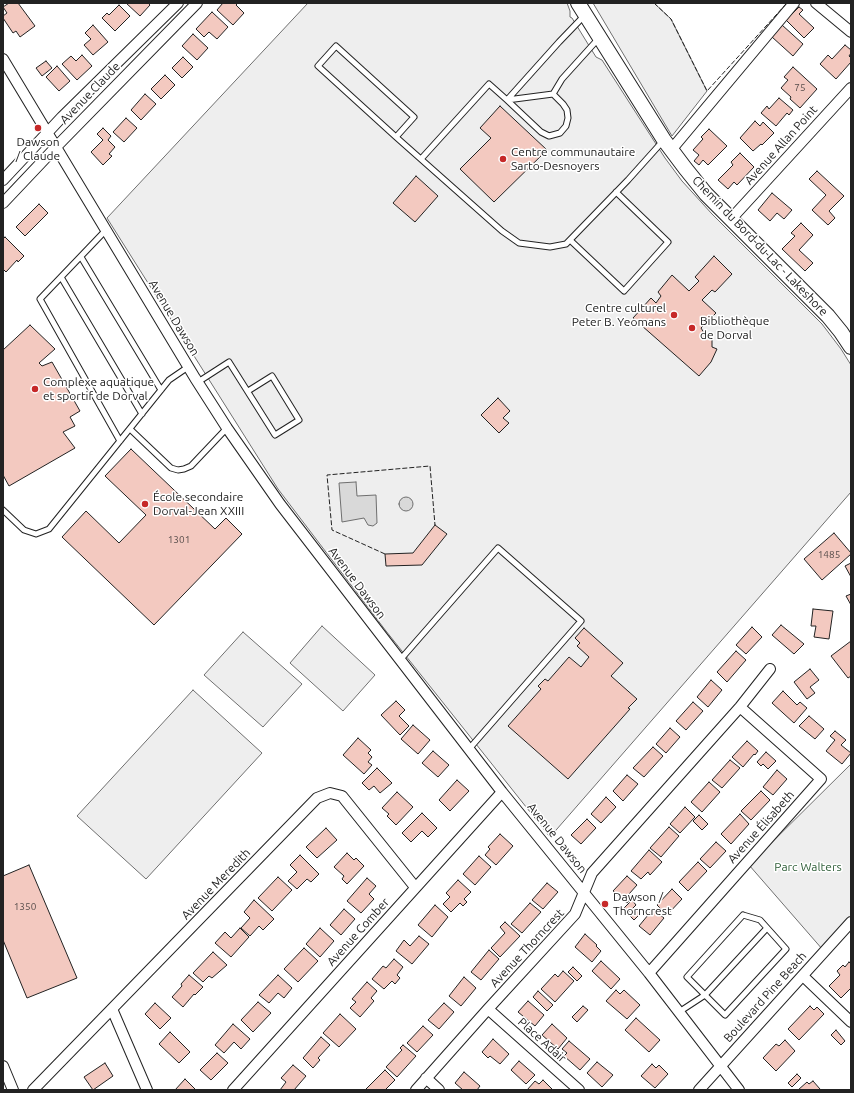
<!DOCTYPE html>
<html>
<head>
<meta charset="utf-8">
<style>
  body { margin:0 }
  #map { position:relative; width:854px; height:1093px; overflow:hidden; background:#fff; font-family:Ubuntu,sans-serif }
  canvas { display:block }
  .frame { position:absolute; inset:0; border:4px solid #222; pointer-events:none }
</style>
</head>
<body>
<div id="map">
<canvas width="854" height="1093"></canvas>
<div class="frame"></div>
</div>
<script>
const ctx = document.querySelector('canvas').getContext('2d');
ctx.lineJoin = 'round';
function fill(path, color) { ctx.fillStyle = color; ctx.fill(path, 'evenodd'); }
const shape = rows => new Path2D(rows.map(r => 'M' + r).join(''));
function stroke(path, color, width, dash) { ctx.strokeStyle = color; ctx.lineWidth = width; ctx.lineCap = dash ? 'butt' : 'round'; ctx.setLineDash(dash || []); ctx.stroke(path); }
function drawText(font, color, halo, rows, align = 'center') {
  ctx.font = font + ' Ubuntu,sans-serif'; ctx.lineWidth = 3; ctx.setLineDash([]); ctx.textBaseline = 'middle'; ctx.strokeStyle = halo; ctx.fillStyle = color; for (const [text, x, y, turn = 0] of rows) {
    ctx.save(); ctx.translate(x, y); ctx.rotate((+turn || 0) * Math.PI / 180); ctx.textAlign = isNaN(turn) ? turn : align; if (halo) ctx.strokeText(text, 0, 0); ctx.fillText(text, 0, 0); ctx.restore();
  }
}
const green = shape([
  [308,3,567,3,570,11,570,17,572,18,596,57,602,60,665,158,682,181,712,214,822,324,841,349,851,365,851,492,550,837,386,631,278,489,107,218,308,3],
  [593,3,654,3,671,19,707,91,672,136,593,3],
  [322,626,375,675,343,711,290,663,322,626],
  [243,632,302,684,263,727,204,675,243,632],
  [193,690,262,753,146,879,77,816,193,690],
  [851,764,851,920,823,950,749,865,851,764]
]);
fill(green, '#eee');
stroke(green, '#6f6f6f', 1);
const water = shape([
  [356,482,357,496,376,495,377,523,373,526,368,525,364,518,342,522,339,483,356,482],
  '399 504a7 7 0 1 1 14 0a7 7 0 1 1-14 0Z'
]);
fill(water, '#d9d9d9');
stroke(water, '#6f6f6f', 1);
const building = shape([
  [9,3,18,3,35,26,20,37,16,31,13,33,3,18,3,16,7,13,3,7,9,3],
  [126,3,148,3,150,5,140,16,126,3],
  [223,3,238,3,236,5,244,13,233,25,217,10,223,3],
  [119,5,130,16,115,31,102,18,107,13,109,15,119,5],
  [799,7,803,10,799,14,814,28,804,38,786,20,799,7],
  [212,12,228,27,217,39,209,32,204,37,196,29,212,12],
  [93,25,108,42,93,55,84,45,91,39,85,33,93,25],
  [782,25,803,44,793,56,772,37,782,25],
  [193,34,208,48,197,60,182,46,193,34],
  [845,45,851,50,851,53,849,56,851,58,851,62,836,79,820,64,828,55,832,59,845,45],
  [82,55,92,66,77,80,62,64,71,56,76,61,82,55],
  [183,57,193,67,182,78,172,68,183,57],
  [46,61,52,68,42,76,36,68,46,61],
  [57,66,70,81,59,91,46,77,57,66],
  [793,67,817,89,800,108,790,99,791,97,781,88,788,80,784,77,793,67],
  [165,75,175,85,161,99,151,89,165,75],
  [145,94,156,104,141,120,131,110,145,94],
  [779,98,793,110,789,115,787,113,776,126,761,113,767,106,769,109,779,98],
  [500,106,547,150,494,202,460,169,491,138,480,128,500,106],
  [126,118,137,128,124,142,113,132,126,118],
  [755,121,760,126,763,122,774,133,762,145,761,144,753,151,740,138,755,121],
  [103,128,111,136,108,140,115,147,109,154,112,156,103,165,91,152,103,140,97,134,103,128],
  [709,129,727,146,708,165,703,160,699,165,694,161,699,155,693,150,703,139,701,137,709,129],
  [740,153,754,167,737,185,734,182,728,189,718,180,733,165,731,162,740,153],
  [817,171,844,196,829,211,835,218,828,225,812,210,826,195,809,179,817,171],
  [416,176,438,196,415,222,393,203,416,176],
  [772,193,792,210,784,219,777,213,770,221,758,210,772,193],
  [39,204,48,213,25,236,16,227,39,204],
  [801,223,813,235,799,250,813,263,805,271,782,249,795,236,791,233,801,223],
  [5,237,24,256,18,262,17,260,6,272,3,269,3,239,5,237],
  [714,256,732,274,715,292,712,290,702,300,716,313,701,328,706,336,712,335,712,347,717,349,711,362,699,376,633,318,651,298,656,303,661,296,658,292,672,275,689,291,699,281,695,277,714,256],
  [30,325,55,349,39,363,42,366,52,362,80,411,70,417,75,426,63,432,75,448,9,486,3,475,3,350,30,325],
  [498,398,510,411,503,418,509,423,499,433,481,415,498,398],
  [131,449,215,529,226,518,242,534,154,625,62,537,86,511,119,543,146,515,105,476,131,449],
  [435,525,447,534,422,565,386,566,385,554,413,553,435,525],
  [834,533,851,553,851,554,822,580,804,559,834,533],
  [851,563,851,577,845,566,851,563],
  [851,594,851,605,846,596,851,594],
  [813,609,833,611,829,639,814,637,816,626,811,626,813,609],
  [781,625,804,644,794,654,772,635,781,625],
  [752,627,762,637,746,654,736,645,752,627],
  [584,628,623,663,611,676,637,699,628,708,630,709,568,779,508,726,541,689,538,686,545,679,548,681,569,657,581,667,589,657,577,646,580,643,575,638,584,628],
  [851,641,851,676,848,678,831,656,851,641],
  [736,651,746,660,727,682,717,672,736,651],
  [810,669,819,680,810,687,815,693,807,699,794,682,810,669],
  [711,680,722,690,708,707,697,697,711,680],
  [783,691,797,705,800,702,807,708,794,723,772,703,783,691],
  [396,701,405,710,399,716,409,726,400,735,381,715,396,701],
  [693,702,703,711,686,730,676,721,693,702],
  [809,716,824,729,815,739,799,726,809,716],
  [413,725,430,740,418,754,401,739,413,725],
  [670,728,680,737,666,753,656,744,670,728],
  [835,731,846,740,841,745,851,753,842,764,826,751,835,740,830,736,835,731],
  [358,738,371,750,368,753,372,757,368,762,372,765,364,774,343,755,358,738],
  [747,741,758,751,755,755,754,754,743,767,732,757,747,741],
  [653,747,663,756,644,777,633,768,653,747],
  [433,751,449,765,438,777,422,763,433,751],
  [766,752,776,761,768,769,763,764,761,766,757,762,766,752],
  [730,760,740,768,722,788,712,780,730,760],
  [377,768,392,783,380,793,374,786,369,790,362,783,377,768],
  [777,770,787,779,773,795,763,787,777,770],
  [627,775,638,784,623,801,613,791,627,775],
  [457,780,469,791,450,811,439,800,457,780],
  [709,782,720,792,702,812,691,802,709,782],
  [761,791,770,800,751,820,741,811,761,791],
  [397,792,413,807,396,825,387,816,389,814,382,808,397,792],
  [606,797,616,807,601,823,591,814,606,797],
  [685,807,695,817,680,833,670,824,685,807],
  [422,813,437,828,428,837,422,831,411,842,402,833,422,813],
  [740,814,749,824,731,844,721,834,740,814],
  [699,815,708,824,702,830,693,821,699,815],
  [587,819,596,828,581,844,571,835,587,819],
  [669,827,679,836,661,857,650,848,669,827],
  [326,828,337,840,317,858,306,847,326,828],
  [500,834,513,846,496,865,485,855,490,849,488,847,500,834],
  [716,842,726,851,710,868,700,859,716,842],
  [649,850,662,862,650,875,648,872,641,879,631,871,649,850],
  [347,853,354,860,356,858,364,866,347,884,342,879,344,876,334,867,347,853],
  [300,855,319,874,311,882,307,879,297,889,288,881,297,872,290,865,300,855],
  [479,856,491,867,475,885,463,874,479,856],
  [698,862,707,871,688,891,679,882,698,862],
  [29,865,77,978,27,998,3,940,3,876,29,865],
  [627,876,637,885,629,894,632,897,627,903,613,891,627,876],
  [278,877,292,890,272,911,258,898,278,877],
  [367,878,376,886,369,894,374,899,361,913,347,901,367,878],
  [458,880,471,892,464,899,467,902,463,906,460,903,451,912,443,904,450,897,446,893,458,880],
  [547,883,558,892,543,909,532,900,547,883],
  [672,889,682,899,667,915,657,905,672,889],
  [254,900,274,919,263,930,259,926,250,936,241,928,250,918,244,912,254,900],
  [632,900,636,905,629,912,624,908,632,900],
  [530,903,541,912,522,933,511,924,530,903],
  [435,905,448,917,432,937,418,925,435,905],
  [344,909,355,919,341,935,330,925,344,909],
  [637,909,640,914,634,920,630,916,637,909],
  [653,909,664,918,650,935,639,926,653,909],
  [505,922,520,936,500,957,491,948,505,933,500,927,505,922],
  [240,928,249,937,231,957,215,943,225,932,231,938,240,928],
  [320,928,334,941,320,957,306,944,320,928],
  [585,934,597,945,596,946,601,951,592,962,575,947,585,934],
  [419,936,429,944,412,964,396,951,404,940,410,946,419,936],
  [304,948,318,961,298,982,284,969,304,948],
  [489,950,499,959,481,980,471,972,489,950],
  [213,952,227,965,212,978,209,976,203,982,193,973,213,952],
  [394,959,403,967,397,975,400,978,395,984,392,981,384,989,372,979,383,966,386,968,394,959],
  [601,961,620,979,611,989,592,971,601,961],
  [849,962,851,964,851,988,841,998,829,986,840,975,837,971,843,965,845,967,849,962],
  [573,967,582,976,577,981,568,972,573,967],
  [563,971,574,981,555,1002,541,989,555,974,558,977,563,971],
  [189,975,203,987,195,995,194,994,183,1007,172,997,182,986,181,984,189,975],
  [278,975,292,988,284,998,278,993,269,1003,259,995,278,975],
  [464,977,476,988,461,1006,449,996,464,977],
  [367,982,377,991,371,998,374,1001,360,1017,350,1008,356,1002,352,999,367,982],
  [616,990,620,994,624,990,640,1005,627,1019,606,1001,616,990],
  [538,991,553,1005,547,1011,533,997,538,991],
  [528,1001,544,1015,535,1026,518,1012,528,1001],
  [258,1002,271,1013,253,1032,241,1020,258,1002],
  [155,1003,171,1018,160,1029,145,1014,155,1003],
  [444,1003,454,1012,439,1029,428,1020,444,1003],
  [583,1006,588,1010,577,1022,572,1017,583,1006],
  [810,1006,814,1010,817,1007,824,1014,799,1040,788,1029,810,1006],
  [340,1014,356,1029,339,1047,323,1033,340,1014],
  [636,1018,660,1040,649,1052,625,1030,636,1018],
  [233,1024,250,1039,241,1049,234,1042,224,1053,215,1045,233,1024],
  [552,1024,567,1038,558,1049,542,1035,552,1024],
  [423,1026,433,1035,417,1052,407,1043,423,1026],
  [836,1030,845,1041,841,1045,831,1035,836,1030],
  [170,1032,190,1052,179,1063,159,1044,170,1032],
  [321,1037,330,1045,318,1058,320,1060,313,1068,303,1058,321,1037],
  [493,1039,509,1054,500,1064,490,1056,488,1058,482,1052,493,1039],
  [785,1040,795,1051,776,1071,763,1058,776,1044,779,1046,785,1040],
  [569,1041,590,1059,580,1070,564,1056,567,1053,562,1049,569,1041],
  [403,1045,416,1056,397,1077,386,1067,402,1050,400,1048,403,1045],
  [217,1053,228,1063,211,1080,200,1070,217,1053],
  [519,1061,535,1075,526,1084,511,1070,519,1061],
  [597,1062,613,1075,602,1087,587,1073,597,1062],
  [105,1063,113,1076,93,1090,84,1077,105,1063],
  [652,1064,656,1068,659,1065,668,1074,655,1088,641,1076,652,1064],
  [293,1065,306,1076,294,1090,280,1090,286,1082,281,1078,293,1065],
  [385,1070,395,1080,385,1090,365,1090,385,1070],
  [464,1072,480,1086,477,1090,463,1090,455,1083,464,1072],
  [797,1074,801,1078,792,1087,788,1083,797,1074],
  [185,1079,196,1090,175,1090,185,1079],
  [543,1080,553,1090,527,1090,535,1081,539,1084,543,1080],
  [813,1081,820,1089,818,1090,798,1090,807,1082,809,1084,813,1081]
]);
fill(building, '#f3c9c0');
stroke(building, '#222', 1);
const lane = shape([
  [553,94,563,104,567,110,568,118,566,126,560,133,549,136,541,132,507,100,553,94],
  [553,94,562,79,599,38],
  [396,137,414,117,336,46,318,66,396,137,502,231,519,243,550,247,566,244,628,180,663,141],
  [421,159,489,84,507,100,559,42,584,16],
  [106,230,40,299,120,441],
  [570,240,624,291,668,242,616,192],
  [81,257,161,390],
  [61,277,142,414],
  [198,382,229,362,275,435,299,420,272,376,248,391],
  [130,429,171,468,178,470,184,469,191,466,227,428],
  [3,510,24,530,36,534,49,529,169,380,188,367],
  [400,660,498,548,581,621,469,749],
  [743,915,760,920,786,949,725,1015,687,977,743,915],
  [679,1012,705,995,767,928]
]);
const street = shape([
  [816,3,851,32],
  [3,59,195,378,227,428,280,504,502,792,649,973,739,1090],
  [671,150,794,3],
  [3,180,62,117,178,3],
  [3,203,56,147,197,3],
  [731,219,851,88],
  [649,973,821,779,740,707],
  [803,976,851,1022],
  [112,1009,147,1090],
  [488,1009,579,1090],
  [3,1066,13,1090],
  [426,1078,439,1090],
  [33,1090,317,798,330,793,342,796,415,887],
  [233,1090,502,792],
  [416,1090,488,1009,575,914,592,873,740,707,770,669],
  [699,1090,851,922]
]);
const secondary = shape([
  [578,3,664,140,685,168,706,194,828,316,841,332,851,347]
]);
stroke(lane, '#222', 7);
stroke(street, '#222', 12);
stroke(secondary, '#222', 16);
stroke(lane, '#fff', 5);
stroke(street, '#fff', 10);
stroke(secondary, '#fff', 14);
stroke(shape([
  [654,3,671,19,707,91,787,3],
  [385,554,332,530,327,475,430,466,435,525]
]), '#222', 1, [5, 2]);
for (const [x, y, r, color] of [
  [38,128,4,"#c62828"],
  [503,159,4,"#c62828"],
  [674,315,4,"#c62828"],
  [692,328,4,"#c62828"],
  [35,389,4,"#c62828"],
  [145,504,4,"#c62828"],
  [605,904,4,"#c62828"]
]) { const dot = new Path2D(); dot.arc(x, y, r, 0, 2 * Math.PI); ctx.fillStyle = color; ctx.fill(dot); stroke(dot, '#fff', 1.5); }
drawText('10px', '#564c4a', null, [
  ["75",800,88],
  ["1301",179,540],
  ["1485",829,555],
  ["1350",25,907]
]);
drawText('12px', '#222', '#fff', [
  ["Avenue Claude",90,93,-46],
  ["Avenue Allan Point",781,145,-48],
  ["Chemin du Bord-du-Lac - Lakeshore",760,246,46],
  ["Avenue Dawson",174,318,59],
  ["Avenue Dawson",357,583,53],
  ["Avenue Élisabeth",761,827,-48],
  ["Avenue Dawson",557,838,51],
  ["Avenue Meredith",216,884,-46],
  ["Avenue Comber",358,932,-48],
  ["Avenue Thorncrest",527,948,-47],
  ["Boulevard Pine Beach",765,997,-48],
  ["Place Adair",542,1040,42]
]);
drawText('12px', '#222', '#fff', [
  ["Dawson",38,142,"center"],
  ["/ Claude",38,156,"center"],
  ["Centre communautaire",511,152],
  ["Sarto-Desnoyers",511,166],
  ["Centre culturel",666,308,"right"],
  ["Peter B. Yeomans",666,322,"right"],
  ["Bibliothèque",700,321],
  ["de Dorval",700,335],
  ["Complexe aquatique",43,382],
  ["et sportif de Dorval",43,396],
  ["École secondaire",153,497],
  ["Dorval-Jean XXIII",153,511],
  ["Dawson /",613,897],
  ["Thorncrest",613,911]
], 'left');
drawText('12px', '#2f5e38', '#fff', [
  ["Parc Walters",808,867]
]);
</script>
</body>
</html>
